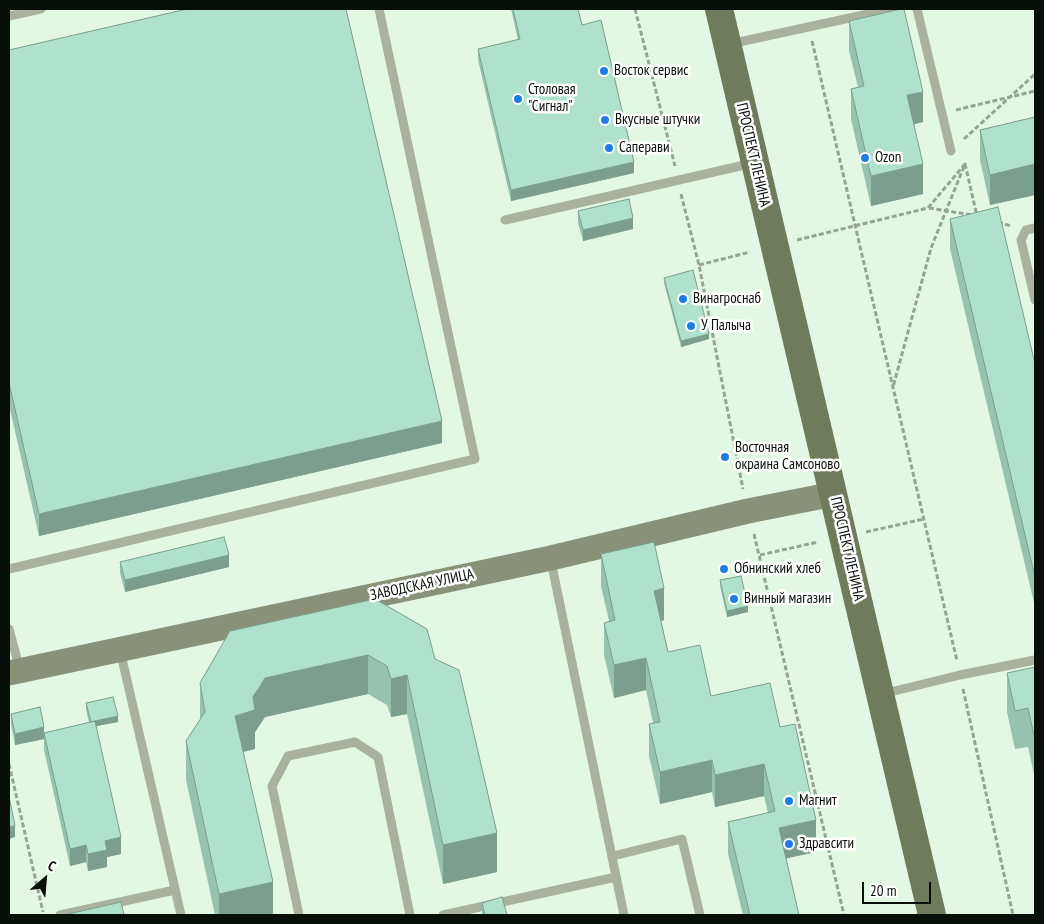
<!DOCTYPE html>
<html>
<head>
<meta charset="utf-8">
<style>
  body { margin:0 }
  #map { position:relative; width:1044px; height:924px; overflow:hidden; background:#e3f8e4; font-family:"PT Sans Narrow",sans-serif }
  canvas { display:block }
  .frame { position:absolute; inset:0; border:10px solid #080e08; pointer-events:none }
  .north { position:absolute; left:20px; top:854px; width:50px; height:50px; -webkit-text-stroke:4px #fff; paint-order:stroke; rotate:27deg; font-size:14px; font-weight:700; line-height:20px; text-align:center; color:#080e08 }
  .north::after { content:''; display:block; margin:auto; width:18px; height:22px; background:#080e08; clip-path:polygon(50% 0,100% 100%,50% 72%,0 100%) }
  .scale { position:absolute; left:862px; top:882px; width:69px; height:22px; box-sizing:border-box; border:2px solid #080e08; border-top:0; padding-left:6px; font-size:15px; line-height:18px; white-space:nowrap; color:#080e08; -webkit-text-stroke:4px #fff; paint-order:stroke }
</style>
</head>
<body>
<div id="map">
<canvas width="1044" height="924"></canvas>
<div class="frame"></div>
<div class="north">С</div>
<div class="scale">20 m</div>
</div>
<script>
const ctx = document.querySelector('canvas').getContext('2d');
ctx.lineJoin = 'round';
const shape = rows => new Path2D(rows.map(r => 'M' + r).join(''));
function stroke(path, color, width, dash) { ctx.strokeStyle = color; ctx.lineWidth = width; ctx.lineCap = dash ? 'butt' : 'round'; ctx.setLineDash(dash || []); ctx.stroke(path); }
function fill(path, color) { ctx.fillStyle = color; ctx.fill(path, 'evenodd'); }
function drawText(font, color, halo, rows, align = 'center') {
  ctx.font = font + ' "PT Sans Narrow",sans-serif'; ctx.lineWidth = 5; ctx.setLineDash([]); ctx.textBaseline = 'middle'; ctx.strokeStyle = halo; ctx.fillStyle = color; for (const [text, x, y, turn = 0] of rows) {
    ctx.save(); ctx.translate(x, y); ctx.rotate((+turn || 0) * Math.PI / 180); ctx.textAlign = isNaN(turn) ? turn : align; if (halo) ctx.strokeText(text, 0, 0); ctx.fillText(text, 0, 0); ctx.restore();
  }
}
stroke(shape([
  [635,9,675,166],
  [812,41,957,661],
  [956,110,1035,91],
  [964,139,1035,74],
  [965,164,977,216],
  [681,194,699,265,743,489],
  [929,208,972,215],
  [998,222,1011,226],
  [797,240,928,208,965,164,931,248,893,387],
  [699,265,750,252],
  [866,532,924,519],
  [754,534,844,915],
  [760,555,818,542],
  [963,689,1013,915],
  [9,764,43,912]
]), '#94a495', 3, [5, 2.5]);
stroke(shape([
  [917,9,951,151],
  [9,16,41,9],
  [730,44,891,9],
  [505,220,753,163],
  [1035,228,1026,230,1021,240,1035,300],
  [551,561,624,915],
  [9,569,475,459,379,9],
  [9,629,20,670],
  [120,650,181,915],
  [882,694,960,675,1035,660],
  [613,856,682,839,700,915],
  [60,915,175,890],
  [299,915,272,786,288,756,355,742,378,757,410,915],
  [443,915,616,877]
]), '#abb19f', 9);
stroke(shape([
  [9,673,551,558,748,511,834,494]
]), '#899278', 25);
stroke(shape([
  [719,9,932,915]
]), '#707b5b', 28);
fill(shape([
  [511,9,578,9,582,25,634,173,511,201,478,60,478,49,518,40],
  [849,21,923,122,914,124,923,194,871,206,851,119,851,89,858,87,849,51],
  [9,50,442,443,39,536,9,405],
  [1035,117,1035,195,990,205,980,160,980,130],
  [578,211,633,229,583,241,578,223],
  [950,219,1035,364,1035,607,950,249],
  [664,278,709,339,681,347,664,283],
  [601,554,664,620,661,621,668,652,711,696,780,727,816,852,786,858,799,915,743,915,728,854,728,822,768,813,764,796,715,807,712,792,660,804,649,756,649,724,653,723,646,690,614,698,604,655,604,623,609,621,601,586],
  [120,562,229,567,125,592,120,573],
  [720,580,748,612,727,617,720,586],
  [230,631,435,659,497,872,443,884,407,714,391,717,387,705,368,694,265,717,255,732,255,749,243,752,273,915,215,915,186,780,186,741,200,720,200,683],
  [1035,667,1035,779,1028,747,1015,749,1007,712,1007,673],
  [86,703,118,722,96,726,121,854,107,857,107,867,88,871,86,862,70,866,44,750,44,739,15,745,11,725,11,714,44,733,89,723,86,709],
  [482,903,507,915,482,915]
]), '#97c2af');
fill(shape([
  [923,92,923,122,907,126,907,95],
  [634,162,634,173,511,201,511,190],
  [923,164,923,194,871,206,871,176],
  [1035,164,1035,195,990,205,990,175],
  [633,218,633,229,583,241,583,230],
  [709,334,709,339,681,347,681,341],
  [442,421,442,443,39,536,39,514],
  [229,555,229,567,125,592,125,580],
  [664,588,664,620,654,623,654,591],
  [748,606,748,612,727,617,727,611],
  [368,655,368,694,265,717,255,732,255,749,235,754,235,716,253,697,265,678],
  [646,658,646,690,614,698,614,665],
  [407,675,407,714,391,717,391,679],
  [118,716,118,722,91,727,91,722],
  [44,727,44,739,15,745,15,734],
  [712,760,712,792,660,804,660,772],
  [764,764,764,796,715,807,715,775],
  [816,820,816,852,779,860,779,828],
  [15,826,15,837,9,839,9,827],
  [497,833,497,872,443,884,443,845],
  [121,837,121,854,107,857,107,867,88,871,88,854,105,841],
  [86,845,86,862,70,866,70,849],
  [273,882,273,915,219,915,219,894]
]), '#7b9e8f');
const building = shape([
  [187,9,346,9,442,421,39,514,9,383,9,50,187,9],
  [513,9,578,9,582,25,601,20,634,162,511,190,478,49,520,39,513,9],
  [901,9,904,9,923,92,907,95,923,164,871,176,851,89,864,86,849,21,901,9],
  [1035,117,1035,164,990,175,980,130,1035,117],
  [629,199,633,218,583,230,578,211,629,199],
  [998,207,1035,364,1035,577,950,219,998,207],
  [693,270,709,334,681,341,664,278,693,270],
  [224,537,229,555,125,580,120,562,224,537],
  [654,542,664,588,654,591,668,652,700,645,711,696,770,683,780,727,795,724,816,820,779,828,799,915,750,915,728,822,775,811,764,764,715,775,712,760,660,772,649,724,660,722,646,658,614,665,604,623,615,620,601,554,654,542],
  [741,576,748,606,727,611,720,580,741,576],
  [375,599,427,629,435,659,459,670,497,833,443,845,407,675,391,679,387,666,368,655,265,678,253,697,255,710,235,716,273,882,219,894,186,741,205,712,200,683,230,631,375,599],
  [1035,667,1035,740,1028,708,1015,711,1007,673,1035,667],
  [113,697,118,716,91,722,86,703,113,697],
  [40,707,44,727,15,734,11,714,40,707],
  [95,721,121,837,105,841,107,850,88,854,86,845,70,849,44,733,95,721],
  [9,796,15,826,9,827,9,796],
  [502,897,507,915,485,915,482,903,502,897],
  [121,902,124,915,64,915,121,902]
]);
fill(building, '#b0e1cc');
stroke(building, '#7b9e8f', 1);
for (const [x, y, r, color] of [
  [604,71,5,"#207ce5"],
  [518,99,5,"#207ce5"],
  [605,120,5,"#207ce5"],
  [609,148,5,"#207ce5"],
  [865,158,5,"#207ce5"],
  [683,299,5,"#207ce5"],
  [691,326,5,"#207ce5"],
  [725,457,5,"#207ce5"],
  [724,569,5,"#207ce5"],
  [734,599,5,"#207ce5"],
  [789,801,5,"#207ce5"],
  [789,844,5,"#207ce5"]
]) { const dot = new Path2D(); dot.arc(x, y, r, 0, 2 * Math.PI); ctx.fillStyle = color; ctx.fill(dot); stroke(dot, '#fff', 2); }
drawText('15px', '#080e08', '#fff', [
  ["Восток сервис",614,71],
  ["Столовая",528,90],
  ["\"Сигнал\"",528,107],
  ["Вкусные штучки",615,120],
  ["Саперави",619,148],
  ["Ozon",875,158],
  ["Винагроснаб",693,299],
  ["У Палыча",701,326],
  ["Восточная",735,448],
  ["окраина Самсоново",735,465],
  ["Обнинский хлеб",734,569],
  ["Винный магазин",744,599],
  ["Магнит",799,801],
  ["Здравсити",799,844]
], 'left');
drawText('15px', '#080e08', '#fff', [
  ["ПРОСПЕКТ ЛЕНИНА",753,155,77],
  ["ПРОСПЕКТ ЛЕНИНА",847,549,77],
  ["ЗАВОДСКАЯ УЛИЦА",422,585,-12]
]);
</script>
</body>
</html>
